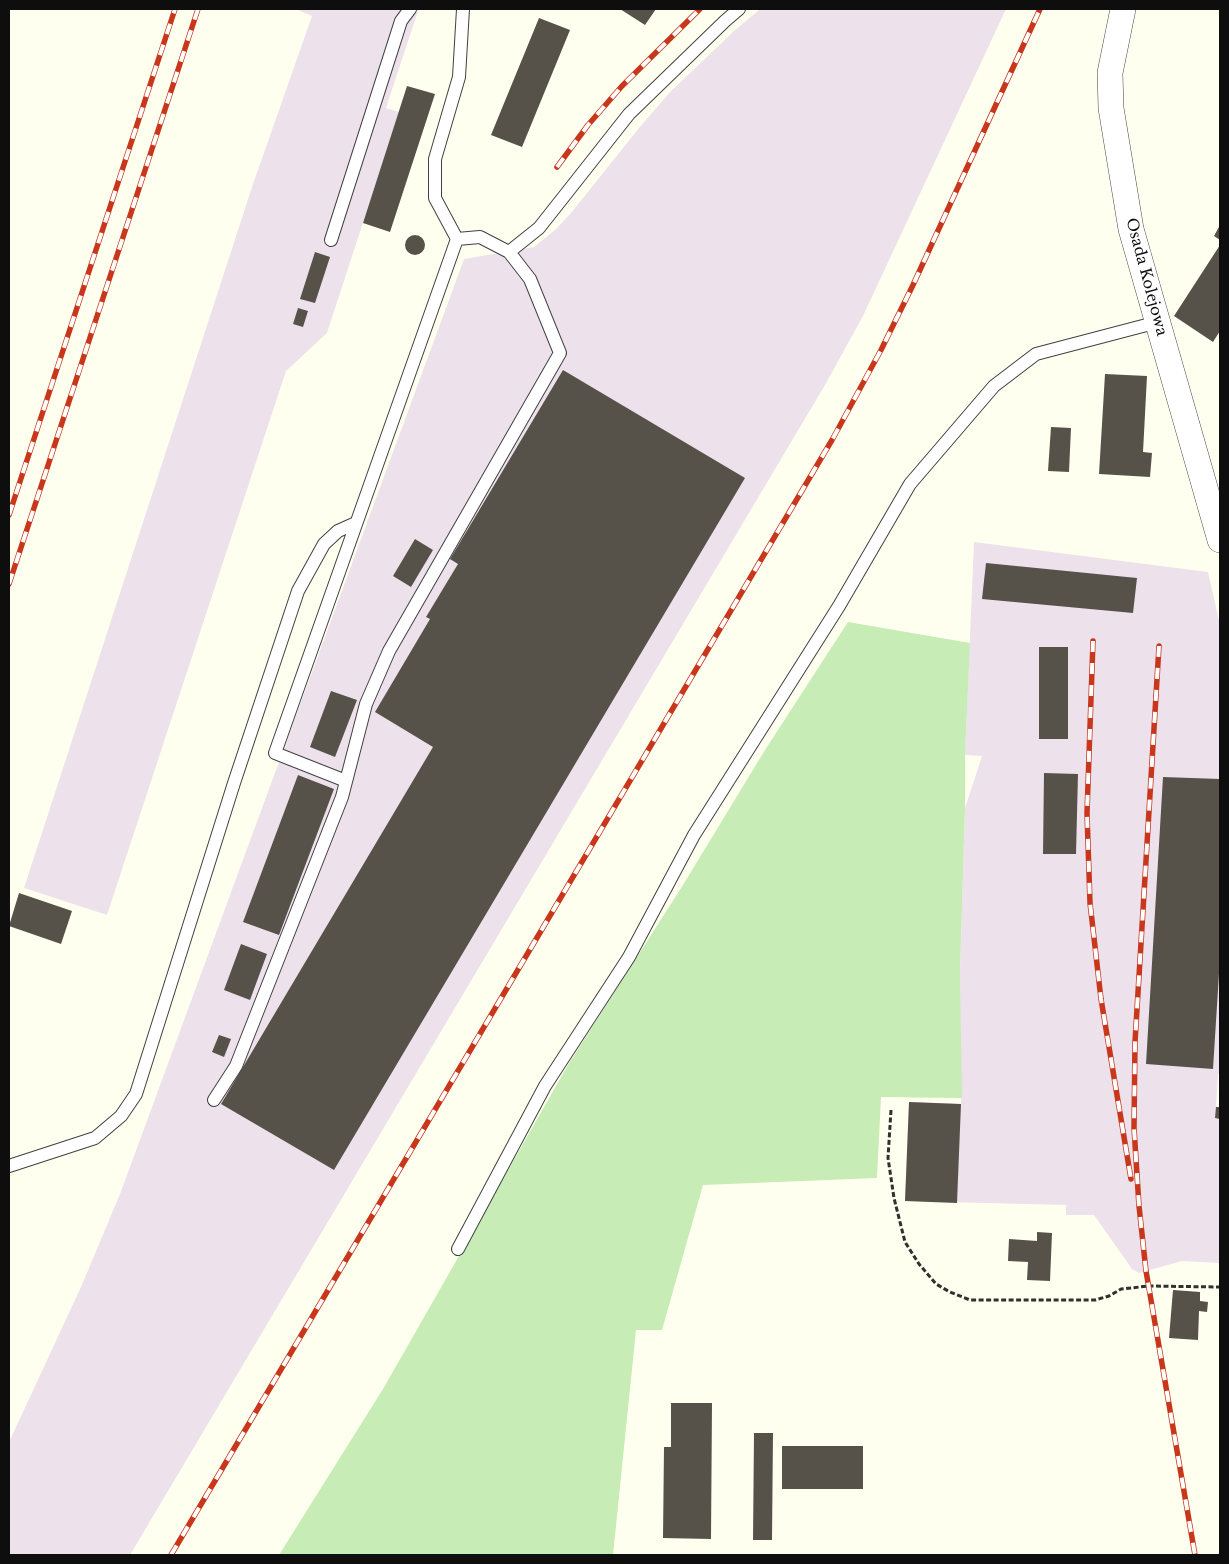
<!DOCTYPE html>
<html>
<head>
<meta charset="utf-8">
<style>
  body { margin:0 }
  #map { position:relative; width:1229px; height:1564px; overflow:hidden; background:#ffffef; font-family:"Libre Baskerville",serif }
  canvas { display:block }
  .frame { position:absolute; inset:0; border:10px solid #0e0e0e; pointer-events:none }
</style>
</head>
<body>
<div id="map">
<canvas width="1229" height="1564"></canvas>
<div class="frame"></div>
</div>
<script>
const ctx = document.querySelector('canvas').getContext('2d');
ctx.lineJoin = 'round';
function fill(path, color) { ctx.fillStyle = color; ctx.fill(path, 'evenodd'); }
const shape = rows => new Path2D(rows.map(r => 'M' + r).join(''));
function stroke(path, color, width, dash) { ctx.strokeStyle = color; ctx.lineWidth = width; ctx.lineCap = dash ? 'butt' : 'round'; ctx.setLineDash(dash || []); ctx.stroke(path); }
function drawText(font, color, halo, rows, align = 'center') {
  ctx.font = font + ' "Libre Baskerville",serif'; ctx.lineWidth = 5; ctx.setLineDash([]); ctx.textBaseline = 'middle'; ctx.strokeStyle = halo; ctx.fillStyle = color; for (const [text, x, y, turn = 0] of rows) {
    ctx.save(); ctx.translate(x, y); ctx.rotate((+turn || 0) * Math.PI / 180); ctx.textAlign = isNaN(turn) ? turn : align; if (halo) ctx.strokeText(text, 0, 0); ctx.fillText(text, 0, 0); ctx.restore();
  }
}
fill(shape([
  [296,9,421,9,418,11,386,108,399,112,327,333,286,371,107,915,24,888,253,184,312,16],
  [760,9,1006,9,863,316,825,385,130,1555,9,1555,9,1442,81,1287,120,1194,464,259,534,247,555,230,571,213,639,128,670,92,733,32],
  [974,542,1208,572,1220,625,1220,1073,1218,1074,1216,1107,1220,1107,1220,1263,1182,1261,1139,1273,1132,1269,1094,1215,1066,1215,1066,1205,905,1201,909,1102,961,1104,960,971,965,808,982,756,965,755]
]), '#ede2ec');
fill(shape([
  [848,622,970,643,965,755,965,808,960,971,962,1098,881,1097,877,1178,703,1185,662,1330,636,1330,613,1555,279,1555,383,1389,568,1065,683,885,765,750]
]), '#c7ecb5');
fill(shape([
  [620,9,656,9,645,25],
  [539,18,570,30,522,147,491,135],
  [407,86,435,94,390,232,363,223],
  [1220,225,1220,240,1214,236],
  '405 245a10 10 0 1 1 20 0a10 10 0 1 1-20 0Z',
  [1220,245,1220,331,1213,342,1174,316],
  [315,252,330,257,315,303,300,299],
  [298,308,308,311,303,327,293,324],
  [563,370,745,478,334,1170,221,1104,433,747,375,712,430,619,426,617,458,564,450,559],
  [1105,374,1147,376,1143,452,1152,453,1150,477,1099,474],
  [1051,427,1071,428,1069,472,1048,471],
  [415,539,433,550,411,587,393,576],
  [986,563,1137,578,1133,613,982,599],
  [1039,647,1068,647,1068,739,1039,739],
  [331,691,357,700,335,757,310,747],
  [1044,773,1078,774,1076,854,1043,854],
  [298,775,334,789,279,935,243,922],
  [1163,777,1220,779,1220,958,1213,1069,1146,1064],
  [19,893,72,911,61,944,9,926],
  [241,944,267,954,250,1000,224,990],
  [219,1035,231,1039,224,1057,212,1052],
  [909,1102,961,1104,957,1203,905,1201],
  [1216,1107,1220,1107,1220,1119,1215,1118],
  [1037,1232,1052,1233,1050,1281,1027,1280,1028,1262,1008,1261,1009,1239,1037,1241],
  [1173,1290,1200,1292,1200,1301,1208,1302,1207,1312,1199,1311,1198,1340,1169,1338],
  [671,1403,712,1403,711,1539,663,1538,664,1447,671,1447],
  [754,1433,773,1433,772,1540,753,1540],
  [782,1446,863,1446,863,1489,782,1489]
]), '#575249');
const lane = shape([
  [457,239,435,198,435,159,459,77,463,9],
  [331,240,401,21,410,9],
  [346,781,275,753,457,239,480,237,509,252,539,228,629,114,725,21,739,9],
  [214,1100,236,1066,342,797,366,704,389,651,560,353,530,279,509,252],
  [9,1166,95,1138,121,1116,136,1094,234,783,298,591,324,544,338,531,356,523],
  [458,1249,545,1086,629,957,694,835,839,606,910,484,994,386,1036,354,1158,322]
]);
const street = shape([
  [1123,9,1110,73,1111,108,1131,229,1220,540]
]);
stroke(lane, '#414141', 14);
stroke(street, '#414141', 26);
stroke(shape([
  [891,1110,888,1158,894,1198,905,1242,919,1264,936,1284,950,1292,970,1300,1095,1300,1109,1296,1121,1289,1149,1286,1220,1287]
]), '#303030', 3, [5, 2.5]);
stroke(lane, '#fff', 12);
stroke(street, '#fff', 25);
const rail = shape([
  [557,167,588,125,622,86,700,9],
  [9,515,175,9],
  [9,584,198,9],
  [1093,641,1087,813,1090,903,1101,999,1131,1179],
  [1159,646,1135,1042,1134,1128,1139,1206,1146,1271,1195,1555],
  [171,1555,832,440,881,350,913,285,1040,9]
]);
stroke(rail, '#c8371c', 5.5);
stroke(rail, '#fff', 4, [11]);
drawText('15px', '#0e0e0e', '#fff', [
  ["Osada Kolejowa",1146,277,75]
]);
</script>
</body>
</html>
